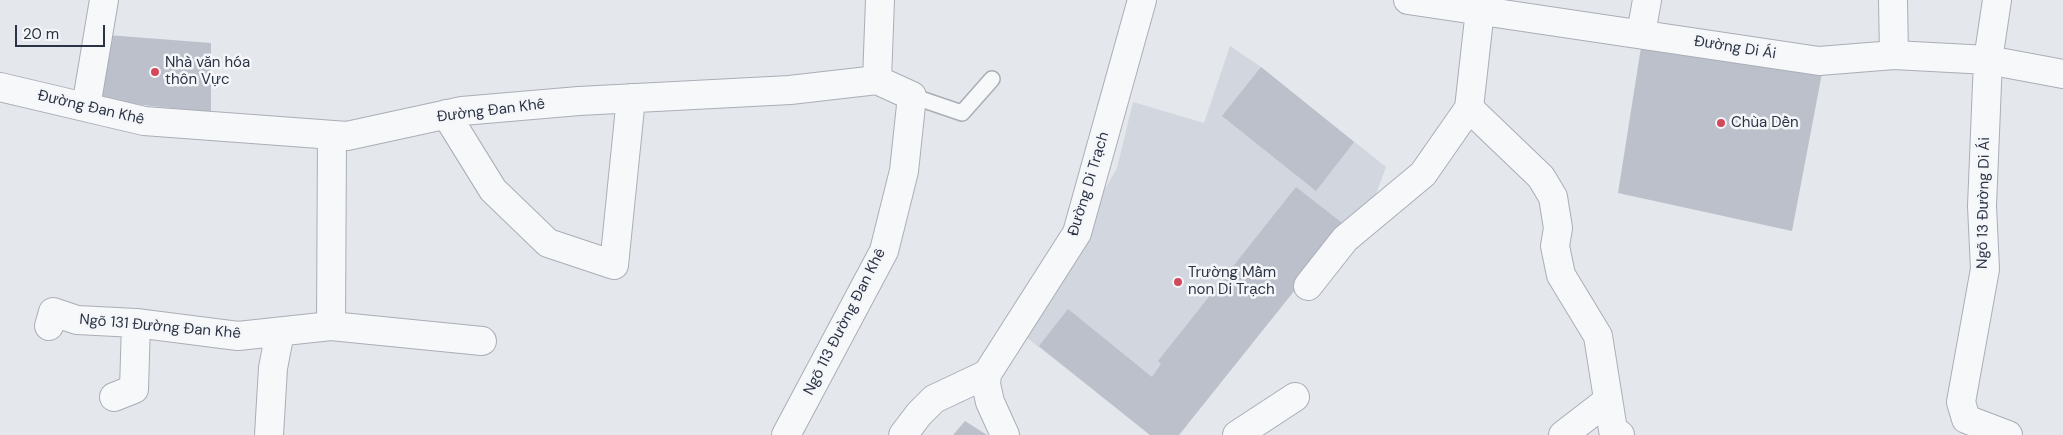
<!DOCTYPE html>
<html>
<head>
<meta charset="utf-8">
<style>
  body { margin:0 }
  #map { position:relative; width:2063px; height:435px; overflow:hidden; background:#e4e7ec; font-family:"DM Sans",sans-serif }
  canvas { display:block }
  .scale { position:absolute; left:15px; top:25px; width:90px; height:22px; box-sizing:border-box; border:2px solid #2b3445; border-top:0; padding-left:6px; font-size:15px; line-height:18px; white-space:nowrap; color:#2b3445; -webkit-text-stroke:4px #f4f6f9; paint-order:stroke }
</style>
</head>
<body>
<div id="map">
<canvas width="2063" height="435"></canvas>
<div class="scale">20 m</div>
</div>
<script>
const ctx = document.querySelector('canvas').getContext('2d');
ctx.lineJoin = 'round';
function fill(path, color) { ctx.fillStyle = color; ctx.fill(path, 'evenodd'); }
const shape = rows => new Path2D(rows.map(r => 'M' + r).join(''));
function stroke(path, color, width, dash) { ctx.strokeStyle = color; ctx.lineWidth = width; ctx.lineCap = dash ? 'butt' : 'round'; ctx.setLineDash(dash || []); ctx.stroke(path); }
function drawText(font, color, halo, rows, align = 'center') {
  ctx.font = font + ' "DM Sans",sans-serif'; ctx.lineWidth = 5; ctx.setLineDash([]); ctx.textBaseline = 'middle'; ctx.strokeStyle = halo; ctx.fillStyle = color; for (const [text, x, y, turn = 0] of rows) {
    ctx.save(); ctx.translate(x, y); ctx.rotate((+turn || 0) * Math.PI / 180); ctx.textAlign = isNaN(turn) ? turn : align; if (halo) ctx.strokeText(text, 0, 0); ctx.fillText(text, 0, 0); ctx.restore();
  }
}
fill(shape([
  [1230,46,1261,67,1386,167,1371,207,1346,226,1179,435,1150,435,1026,337,1093,210,1117,168,1133,102,1204,123]
]), '#d2d6de');
fill(shape([
  [107,35,211,43,211,112,93,100],
  [1642,41,1826,52,1792,231,1618,193],
  [1261,67,1354,142,1316,191,1222,116],
  [1296,187,1346,226,1179,435,1150,435,1039,346,1068,309,1152,377,1161,364,1158,361],
  [965,421,987,435,953,435]
]), '#bbc0ca');
const service = shape([
  [912,96,962,113,992,79]
]);
const minor = shape([
  [1408,0,1819,61,1894,55,1988,60,2063,74],
  [1893,0,1894,55],
  [1997,0,1988,60,1982,206,1985,269,1961,402,1966,419,2008,435],
  [1480,10,1469,108,1541,177,1553,197,1558,228,1555,246,1561,275,1598,336,1613,430,1620,435],
  [1641,34,1647,0],
  [877,80,880,0],
  [0,87,144,121,347,136,462,111,579,101,790,90,877,80],
  [86,107,104,0],
  [446,114,493,190,548,243,614,265,631,98],
  [1308,286,1345,239,1423,174,1469,108],
  [49,326,53,312,77,320,136,323,238,336,331,326,482,341],
  [331,326,332,135],
  [114,397,134,389,136,323],
  [269,435,273,368,280,332],
  [786,435,884,251,904,171,912,96,877,80],
  [903,435,919,414,934,399,987,374],
  [1005,435,990,402,986,384,987,374,1077,233,1142,0],
  [1237,435,1295,397],
  [1563,435,1607,401]
]);
stroke(service, '#a9aeb7', 18);
stroke(minor, '#a9aeb7', 30);
stroke(service, '#f7f8fa', 15);
stroke(minor, '#f7f8fa', 28);
for (const [x, y, r, color] of [
  [155,72,5,"#d1495b"],
  [1721,123,5,"#d1495b"],
  [1178,282,5,"#d1495b"]
]) { const dot = new Path2D(); dot.arc(x, y, r, 0, 2 * Math.PI); ctx.fillStyle = color; ctx.fill(dot); stroke(dot, '#f4f6f9', 2); }
drawText('15px', '#2b3445', '#f4f6f9', [
  ["Đường Di Ái",1735,48,9],
  ["Đường Đan Khê",91,108,13],
  ["Đường Đan Khê",491,111,-7],
  ["Đường Di Trạch",1089,184,-73],
  ["Ngõ 13 Đường Di Ái",1984,203,-89],
  ["Ngõ 113 Đường Đan Khê",845,322,-63],
  ["Ngõ 131 Đường Đan Khê",160,327,5]
]);
drawText('15px', '#2b3445', '#f4f6f9', [
  ["Nhà văn hóa",165,63],
  ["thôn Vực",165,80],
  ["Chùa Dền",1731,123],
  ["Trường Mầm",1188,273],
  ["non Di Trạch",1188,290]
], 'left');
</script>
</body>
</html>
